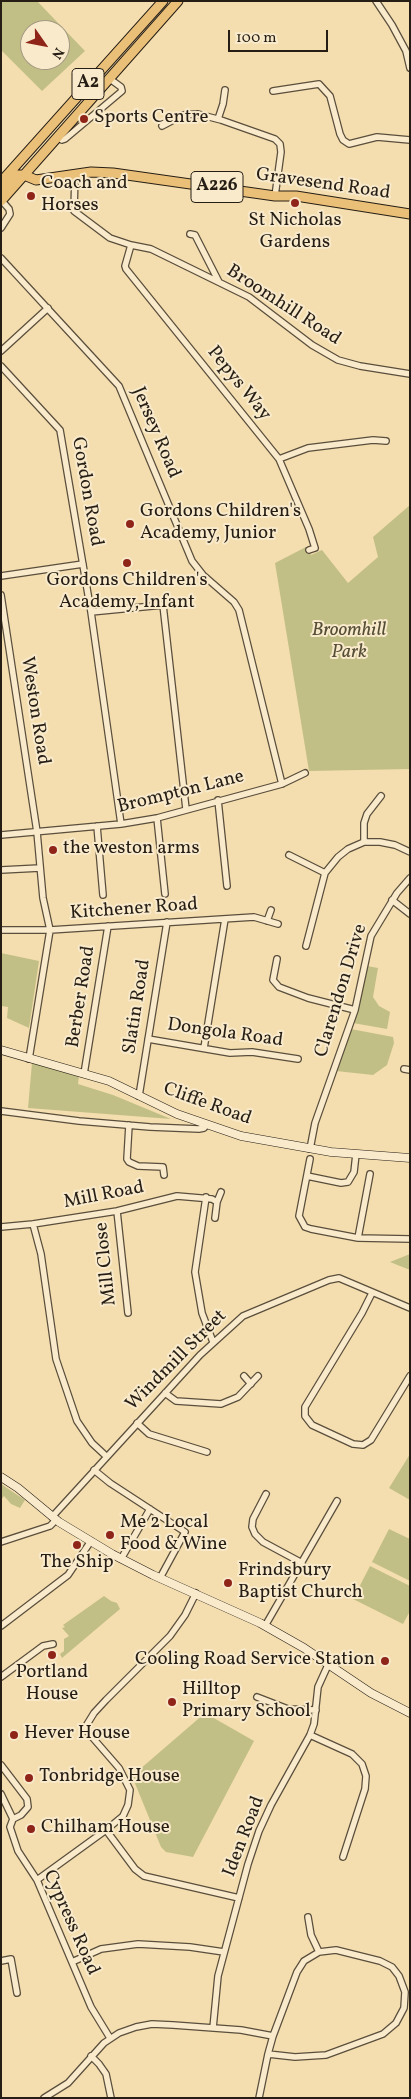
<!DOCTYPE html>
<html>
<head>
<meta charset="utf-8">
<style>
  body { margin:0 }
  #map { position:relative; width:411px; height:2099px; overflow:hidden; background:#f4deaf; font-family:Vollkorn,serif }
  canvas { display:block }
  .frame { position:absolute; inset:0; border:2px solid #261e15; pointer-events:none }
  .north { position:absolute; left:20px; top:20px; width:50px; height:50px; box-sizing:border-box; background:#f8eacb; border:1px solid #a49882; border-radius:50%; rotate:123deg; font-size:14px; font-weight:700; line-height:20px; text-align:center; color:#261e15 }
  .north::after { content:''; display:block; margin:auto; width:18px; height:22px; background:#8f2418; clip-path:polygon(50% 0,100% 100%,50% 72%,0 100%) }
  .scale { position:absolute; left:228px; top:30px; width:100px; height:22px; box-sizing:border-box; border:2px solid #261e15; border-top:0; padding-left:6px; font-size:15px; line-height:18px; white-space:nowrap; color:#261e15; -webkit-text-stroke:4px #f8eacb; paint-order:stroke }
</style>
</head>
<body>
<div id="map">
<canvas width="411" height="2099"></canvas>
<div class="frame"></div>
<div class="north">N</div>
<div class="scale">100 m</div>
</div>
<script>
const ctx = document.querySelector('canvas').getContext('2d');
ctx.lineJoin = 'round';
function fill(path, color) { ctx.fillStyle = color; ctx.fill(path, 'evenodd'); }
const shape = rows => new Path2D(rows.map(r => 'M' + r).join(''));
function stroke(path, color, width, dash) { ctx.strokeStyle = color; ctx.lineWidth = width; ctx.lineCap = dash ? 'butt' : 'round'; ctx.setLineDash(dash || []); ctx.stroke(path); }
function drawText(font, color, halo, rows, align = 'center') {
  ctx.font = font + ' Vollkorn,serif'; ctx.lineWidth = 4; ctx.setLineDash([]); ctx.textBaseline = 'middle'; ctx.strokeStyle = halo; ctx.fillStyle = color; for (const [text, x, y, turn = 0] of rows) {
    ctx.save(); ctx.translate(x, y); ctx.rotate((+turn || 0) * Math.PI / 180); ctx.textAlign = isNaN(turn) ? turn : align; if (halo) ctx.strokeText(text, 0, 0); ctx.fillText(text, 0, 0); ctx.restore();
  }
}
fill(shape([
  [1,1,37,1,85,51,42,91,1,50],
  [30,30,60,30,60,60,30,60],
  [410,505,410,769,309,771,275,563,306,547,311,555,322,550,348,583,378,557,373,537],
  [1,953,39,961,29,1028,7,1018,8,1007,1,1006],
  [367,966,378,968,373,997,379,1006,390,1012,387,1029,353,1023],
  [351,1029,393,1037,394,1043,387,1065,373,1075,336,1071],
  [32,1063,79,1076,78,1084,113,1095,171,1119,28,1108],
  [410,1254,410,1270,390,1262],
  [410,1454,410,1500,389,1488],
  [1,1484,25,1500,20,1508,11,1504,4,1496,1,1500],
  [389,1529,410,1539,410,1581,372,1562],
  [370,1566,410,1586,410,1611,403,1624,353,1599],
  [104,1596,111,1601,117,1603,120,1609,62,1658,60,1654,64,1651,64,1639,69,1636,62,1628,65,1627,63,1625],
  [205,1713,254,1741,193,1857,166,1852,161,1847,132,1776]
]), '#c2bf86');
const street = shape([
  [376,1,392,25,406,51,410,68],
  [273,91,319,84,330,96,340,134,343,140,349,144,377,137,410,140],
  [218,119,223,104,225,90],
  [162,126,183,115,198,114,221,120,275,139,280,144,281,152,275,196],
  [58,137,62,140,65,139,122,91,121,87,110,79],
  [75,174,74,211,110,238,131,245,151,249,249,297,312,345,338,360,360,366,410,374],
  [1,228,10,214,9,209,2,201],
  [190,234,195,235,219,282],
  [131,245,125,266,126,269,279,459,309,529,315,548,309,550],
  [1,258,119,386,192,561,203,575,234,602,239,610,282,784],
  [1,351,48,308],
  [1,366,60,430,91,612,121,824],
  [279,459,308,448,373,440,386,441],
  [1,576,83,564],
  [1,595,37,832,43,898,50,930,29,1059],
  [91,612,163,605,186,809],
  [218,800,227,886],
  [157,818,165,894],
  [97,826,103,895],
  [1,835,121,824,157,818,282,784,305,773],
  [364,842,364,823,367,814,381,796],
  [289,855,325,873],
  [1,870,40,868],
  [392,900,410,914],
  [267,921,271,910],
  [1,930,50,930,254,917,278,924],
  [306,946,325,873,338,857,348,849,364,842,380,842,395,845,410,852],
  [277,959,273,980,279,987,308,998,355,1010],
  [148,1039,230,1053,252,1052,298,1059],
  [204,1048,225,919],
  [404,1069,410,1070],
  [84,1074,108,926],
  [139,1096,167,922],
  [1,1111,79,1121,150,1127,199,1129,204,1128,206,1125],
  [129,1125,127,1159,129,1162,138,1166,163,1167,164,1175],
  [310,1149,315,1123,355,1010,371,936,397,893,410,878],
  [310,1159,299,1216,305,1227,311,1229,358,1238,410,1239],
  [307,1176,341,1183,348,1182,354,1172,356,1154],
  [206,1197,195,1272,202,1313,213,1342],
  [217,1202,221,1192],
  [117,1211,128,1313],
  [33,1224,41,1254,56,1359,77,1421,92,1443,106,1456],
  [1,1227,33,1224,117,1211,177,1196,212,1199,217,1202,215,1218],
  [358,1238,370,1174],
  [372,1293,362,1313,305,1407,305,1416,312,1425,353,1444,363,1445,371,1440,410,1376],
  [244,1376,251,1384],
  [165,1393,176,1401,221,1404,238,1397,258,1376],
  [137,1423,149,1434,207,1452],
  [94,1470,110,1483,185,1532,160,1578],
  [266,1494,253,1519,252,1527,255,1534,263,1542,302,1563],
  [52,1517,200,1355,243,1316,329,1280,339,1278,410,1308],
  [1,1542,50,1526,56,1520],
  [121,1559,150,1509],
  [1,1626,68,1575,91,1541],
  [265,1626,337,1501],
  [1,1677,43,1646,53,1644],
  [257,1697,288,1709,316,1710],
  [310,1735,352,1754,362,1764,366,1776,365,1789,343,1857],
  [1,1765,27,1799,28,1807,21,1815,13,1819],
  [1,1794,13,1819,10,1827,18,1851,37,1880,91,2007,110,2038],
  [106,1830,135,1869,144,1876,239,1898],
  [37,1880,106,1830,123,1816,128,1805,130,1790,119,1768,86,1730,86,1726,94,1713,106,1700,170,1636,185,1615,196,1593],
  [308,1917,311,1935,319,1952],
  [1,1961,11,1959,17,1993],
  [72,1962,101,1949,138,1944,190,1947,224,1952],
  [213,2028,218,1976,248,1864,259,1831,271,1805,310,1735,314,1724,318,1687,328,1665],
  [91,2056,99,2064,106,2074,111,2098],
  [44,2098,68,2083,104,2043,119,2033,136,2027,152,2024,173,2025,241,2030,273,2036],
  [259,2098,268,2054,273,2036,297,1972,304,1961,319,1952,336,1950,380,1961,392,1967,399,1976,405,1992,404,2008,396,2023,383,2034,326,2055,295,2057,268,2054]
]);
const secondary = shape([
  [1,1050,109,1081,177,1114,241,1136,331,1152,410,1158],
  [1,1477,18,1488,59,1522,112,1554,153,1575,260,1623,304,1648,371,1693,410,1713]
]);
const primary = shape([
  [24,175,36,180,91,172,113,173,275,196,296,196,410,214],
  [1,182,163,1],
  [1,191,16,175,22,175],
  [1,201,178,1]
]);
stroke(street, '#5a4e3c', 8);
stroke(secondary, '#261e15', 9);
stroke(primary, '#261e15', 11);
stroke(street, '#f8eacb', 5.5);
stroke(secondary, '#f8eacb', 8);
stroke(primary, '#eabf78', 9);
for (const [x, y, r, color] of [
  [84,119,5,"#8f2418"],
  [31,196,5,"#8f2418"],
  [295,203,5,"#8f2418"],
  [130,524,5,"#8f2418"],
  [127,563,5,"#8f2418"],
  [53,850,5,"#8f2418"],
  [110,1535,5,"#8f2418"],
  [77,1545,5,"#8f2418"],
  [228,1583,5,"#8f2418"],
  [52,1655,5,"#8f2418"],
  [385,1661,5,"#8f2418"],
  [172,1702,5,"#8f2418"],
  [14,1735,5,"#8f2418"],
  [29,1778,5,"#8f2418"],
  [31,1829,5,"#8f2418"]
]) { const dot = new Path2D(); dot.arc(x, y, r, 0, 2 * Math.PI); ctx.fillStyle = color; ctx.fill(dot); stroke(dot, '#f8eacb', 2); }
for (const [x, y, w] of [
  [88,84,32],
  [217,187,52]
]) { const box = new Path2D(); box.roundRect(x - w / 2, y - 15.5, w, 31, 4); ctx.fillStyle = '#f8eacb'; ctx.fill(box); stroke(box, '#261e15', 1); }
drawText('bold 18px', '#261e15', null, [
  ["A2",88,84],
  ["A226",217,187]
]);
drawText('19px', '#261e15', '#f8eacb', [
  ["Sports Centre",94,119],
  ["Coach and",41,185],
  ["Horses",41,207],
  ["St Nicholas",295,222,"center"],
  ["Gardens",295,244,"center"],
  ["Gordons Children's",140,513],
  ["Academy, Junior",140,535],
  ["Gordons Children's",127,582,"center"],
  ["Academy, Infant",127,604,"center"],
  ["the weston arms",63,850],
  ["Me 2 Local",120,1524],
  ["Food & Wine",120,1546],
  ["The Ship",77,1564,"center"],
  ["Frindsbury",238,1572],
  ["Baptist Church",238,1594],
  ["Cooling Road Service Station",375,1661,"right"],
  ["Portland",52,1674,"center"],
  ["House",52,1696,"center"],
  ["Hilltop",182,1691],
  ["Primary School",182,1713],
  ["Hever House",24,1735],
  ["Tonbridge House",39,1778],
  ["Chilham House",41,1829]
], 'left');
drawText('19px', '#261e15', '#f8eacb', [
  ["Gravesend Road",323,185,8],
  ["Broomhill Road",283,306,33],
  ["Pepys Way",238,384,51],
  ["Jersey Road",155,433,67],
  ["Gordon Road",86,492,80],
  ["Weston Road",34,711,81],
  ["Brompton Lane",181,793,-14],
  ["Kitchener Road",134,910,-4],
  ["Clarendon Drive",342,991,-73],
  ["Berber Road",82,997,-81],
  ["Slatin Road",138,1007,-81],
  ["Dongola Road",225,1034,8],
  ["Cliffe Road",207,1105,20],
  ["Mill Road",104,1196,-11],
  ["Mill Close",107,1264,-96],
  ["Windmill Street",177,1361,-45],
  ["Iden Road",245,1837,-69],
  ["Cypress Road",70,1923,66]
]);
drawText('italic 19px', '#554e37', '#f8eacb', [
  ["Broomhill",349,632],
  ["Park",349,654]
]);
</script>
</body>
</html>
